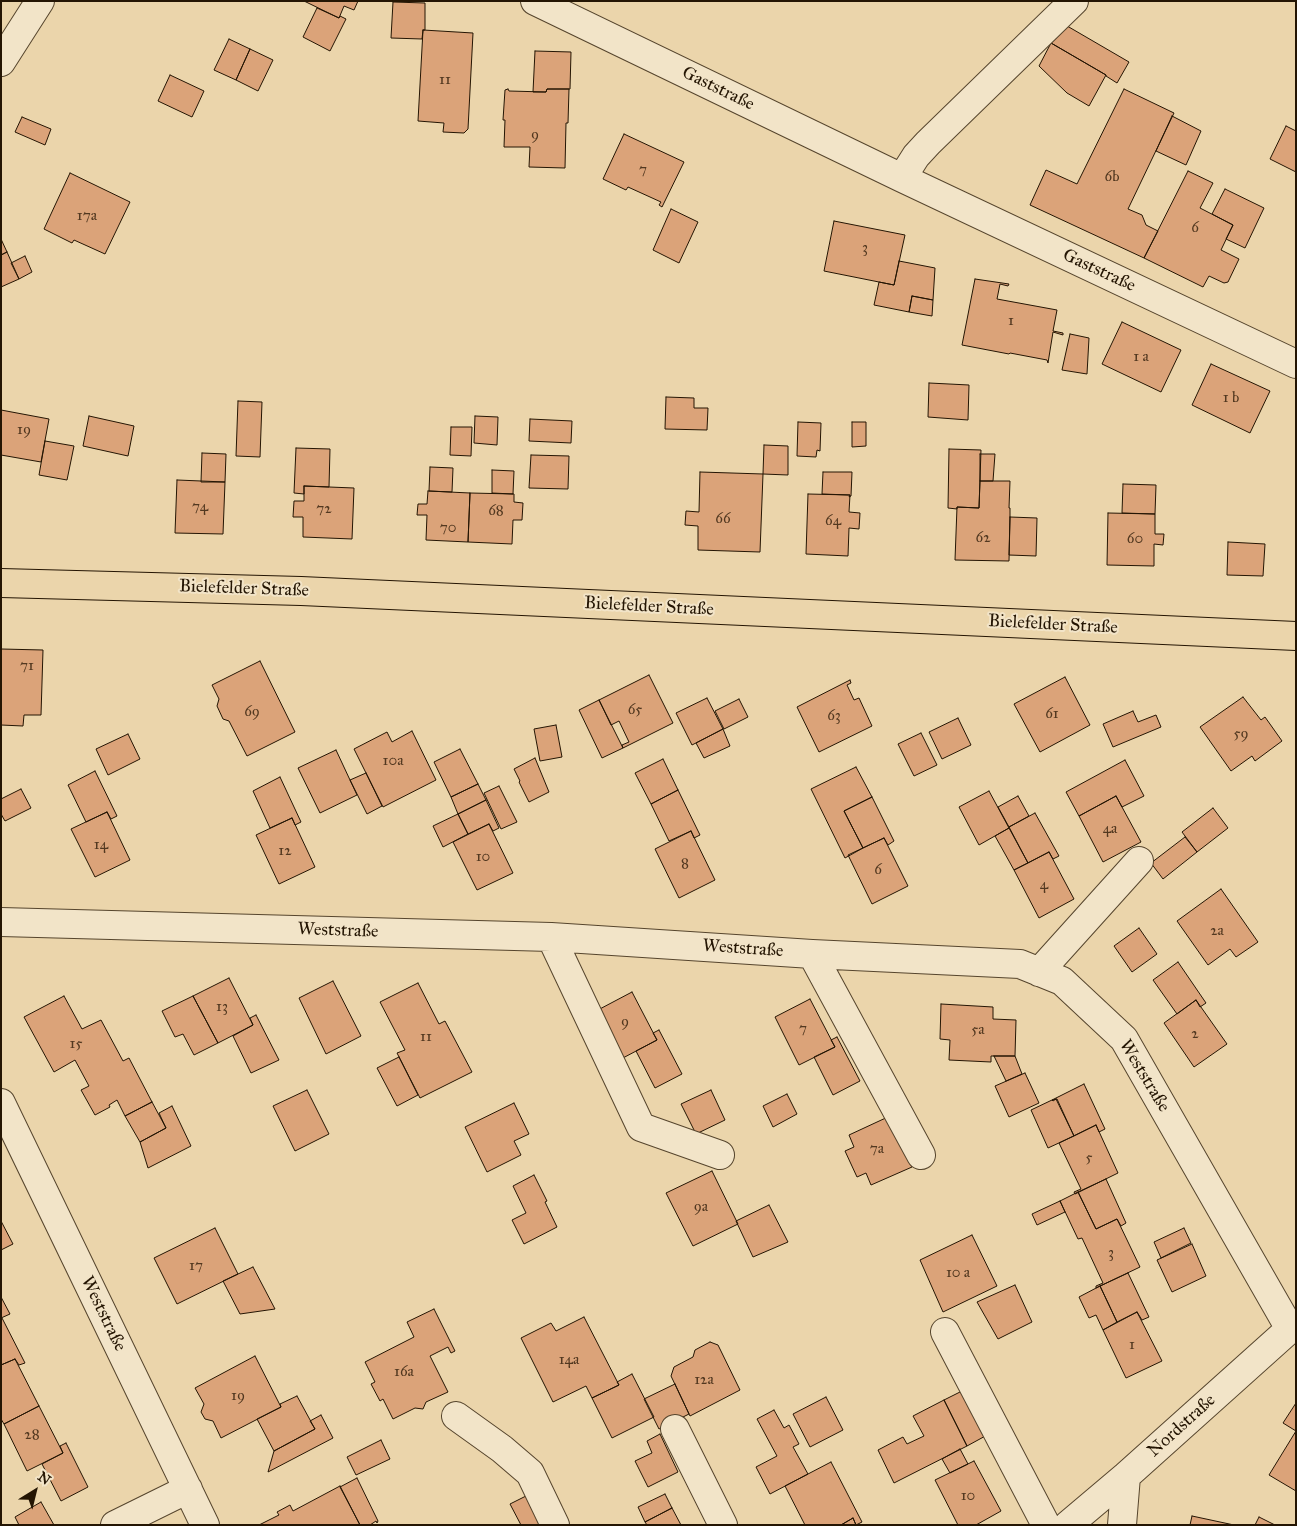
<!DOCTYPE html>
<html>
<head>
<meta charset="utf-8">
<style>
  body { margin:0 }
  #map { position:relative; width:1297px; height:1526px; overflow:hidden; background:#ebd5ab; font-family:"IM FELL Great Primer",serif }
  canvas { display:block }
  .frame { position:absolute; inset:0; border:2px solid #241503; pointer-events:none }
  .north { position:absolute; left:10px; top:1466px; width:50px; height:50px; -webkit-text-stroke:4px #f2e4c8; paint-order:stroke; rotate:36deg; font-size:14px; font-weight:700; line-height:20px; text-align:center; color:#241503 }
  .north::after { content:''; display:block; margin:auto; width:18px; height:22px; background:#241503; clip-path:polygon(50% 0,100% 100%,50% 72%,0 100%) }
</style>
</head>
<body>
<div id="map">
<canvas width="1297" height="1526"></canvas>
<div class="frame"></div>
<div class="north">N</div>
</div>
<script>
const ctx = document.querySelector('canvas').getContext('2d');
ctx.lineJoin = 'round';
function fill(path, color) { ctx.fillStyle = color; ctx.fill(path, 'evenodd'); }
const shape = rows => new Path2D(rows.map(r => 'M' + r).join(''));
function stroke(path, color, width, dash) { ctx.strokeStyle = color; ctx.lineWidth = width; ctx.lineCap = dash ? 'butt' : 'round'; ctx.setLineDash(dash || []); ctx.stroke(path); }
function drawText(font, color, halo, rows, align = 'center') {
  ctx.font = font + ' "IM FELL Great Primer",serif'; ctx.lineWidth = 4; ctx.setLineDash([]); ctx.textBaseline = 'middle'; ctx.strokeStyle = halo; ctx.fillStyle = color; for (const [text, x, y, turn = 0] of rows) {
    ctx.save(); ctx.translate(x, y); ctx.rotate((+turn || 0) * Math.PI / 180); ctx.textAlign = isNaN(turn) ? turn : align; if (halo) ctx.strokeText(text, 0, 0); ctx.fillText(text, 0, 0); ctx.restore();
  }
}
const building = shape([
  [304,1,358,1,354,10,344,6,339,18,304,1],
  [393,2,425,3,425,30,423,30,422,39,391,38,393,2],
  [317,8,339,18,340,16,346,19,330,51,303,37,317,8],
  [1062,23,1129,62,1117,83,1106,76,1106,75,1051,43,1062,23],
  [423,30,473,33,468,129,464,133,443,132,444,123,418,121,423,30],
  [229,39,250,49,236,80,214,70,229,39],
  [1051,43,1106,75,1089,106,1067,93,1039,66,1051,43],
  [250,49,273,60,258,91,236,80,250,49],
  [535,51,571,52,570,89,547,89,546,92,533,92,535,51],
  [170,75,204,91,192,117,158,101,170,75],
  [508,89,509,91,546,92,547,89,569,89,568,123,566,123,565,168,529,167,530,147,504,147,505,120,503,120,505,90,508,89],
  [1124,89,1174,113,1128,209,1142,215,1146,225,1158,231,1144,258,1030,205,1046,170,1077,184,1124,89],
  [1172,116,1201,131,1186,165,1156,151,1172,116],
  [22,117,51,129,45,145,15,132,22,117],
  [1286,126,1296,131,1296,172,1270,159,1286,126],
  [624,134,684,162,662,207,659,205,661,202,628,187,626,190,603,179,624,134],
  [1188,171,1213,183,1200,208,1233,225,1221,250,1239,259,1228,282,1224,283,1209,276,1203,287,1144,258,1188,171],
  [70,173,130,202,105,254,74,240,72,243,44,229,70,173],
  [1225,189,1264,208,1245,248,1226,239,1233,225,1212,214,1225,189],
  [671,209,698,222,679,263,653,250,671,209],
  [834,221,905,235,894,285,824,271,834,221],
  [1,239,7,252,1,255,1,239],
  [7,252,19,279,1,287,1,255,7,252],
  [25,256,32,272,19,279,11,263,25,256],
  [899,261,935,268,933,300,912,296,909,312,874,305,879,282,894,285,899,261],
  [975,279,1009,284,1008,286,1000,284,997,299,1057,310,1053,331,1063,333,1063,335,1053,332,1048,363,1047,360,1010,353,1009,354,962,345,975,279],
  [912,296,933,300,932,316,909,312,912,296],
  [1122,322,1181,350,1161,392,1102,364,1122,322],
  [1070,334,1089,338,1087,374,1062,370,1070,334],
  [1211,364,1270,391,1250,433,1192,405,1211,364],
  [929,383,969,385,968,420,928,417,929,383],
  [666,397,694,398,694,408,708,408,707,430,665,429,666,397],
  [238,401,262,402,260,457,236,456,238,401],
  [1,410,49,419,41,462,1,455,1,410],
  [89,416,134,426,128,456,83,446,89,416],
  [475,416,498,417,497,445,474,443,475,416],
  [530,419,572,421,571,443,529,441,530,419],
  [798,422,821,423,820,451,817,450,816,457,797,456,798,422],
  [852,422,866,422,866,446,852,447,852,422],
  [451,427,472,427,471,456,450,455,451,427],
  [45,441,74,446,67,480,39,475,45,441],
  [764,445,788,446,788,475,763,474,764,445],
  [296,448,330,449,329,487,304,486,304,494,294,493,296,448],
  [949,449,981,450,979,508,957,507,957,509,948,508,949,449],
  [202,453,226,454,225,482,201,482,202,453],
  [980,454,995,454,993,481,980,481,980,454],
  [531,455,569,456,568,489,529,488,531,455],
  [430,467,453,468,452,492,429,491,430,467],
  [492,470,514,471,513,494,492,493,492,470],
  [700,472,763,474,760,552,698,550,698,526,685,525,686,511,699,512,700,472],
  [823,472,852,472,851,496,849,497,850,495,822,494,823,472],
  [177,480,225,482,223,534,175,533,177,480],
  [980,481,1010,481,1009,508,1010,508,1010,517,1009,561,955,560,957,507,979,508,980,481],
  [1123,484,1156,485,1155,514,1122,513,1123,484],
  [304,486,354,488,352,539,303,537,303,517,293,517,294,501,304,501,304,486],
  [428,491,470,493,468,542,426,540,427,515,417,515,418,504,427,504,428,491],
  [470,493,514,494,514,502,523,503,522,520,513,520,512,544,468,542,470,493],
  [808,494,850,495,849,512,860,513,859,529,849,528,848,556,806,554,808,494],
  [1108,513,1155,514,1155,534,1164,534,1163,545,1154,544,1154,566,1107,565,1108,513],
  [1010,517,1037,518,1036,556,1009,555,1010,517],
  [1228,542,1265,544,1263,576,1227,575,1228,542],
  [1,649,43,650,41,715,24,715,23,726,1,725,1,649],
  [260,661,295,732,247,756,229,721,223,719,217,706,219,699,212,685,260,661],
  [649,675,673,723,623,748,622,745,629,742,619,721,611,725,599,700,649,675],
  [1065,677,1090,725,1040,752,1014,704,1065,677],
  [850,680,851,683,847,685,854,700,859,698,872,726,819,752,797,707,850,680],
  [1243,697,1261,720,1265,717,1282,741,1255,761,1252,756,1231,771,1200,727,1243,697],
  [707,698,723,729,692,745,676,713,707,698],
  [739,699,748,717,724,729,715,711,739,699],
  [599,700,623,748,602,758,579,710,599,700],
  [1133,711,1138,722,1156,715,1161,727,1113,747,1103,724,1133,711],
  [958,718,971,745,942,759,929,732,958,718],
  [556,725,562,757,540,761,534,729,556,725],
  [723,729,730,746,704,758,696,743,723,729],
  [412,731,436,780,383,807,354,749,387,732,392,742,412,731],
  [921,733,937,765,914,776,898,744,921,733],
  [128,734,140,759,108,775,96,749,128,734],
  [460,749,478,784,451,797,434,762,460,749],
  [336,750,357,795,320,813,298,768,336,750],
  [535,758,549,792,529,802,519,782,520,781,514,769,535,758],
  [663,759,678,790,651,804,635,773,663,759],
  [1125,760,1144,796,1122,807,1116,796,1079,816,1066,792,1125,760],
  [856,767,872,797,844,811,863,848,845,858,811,789,856,767],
  [95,771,117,816,111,819,107,812,86,822,68,785,95,771],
  [366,773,382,806,367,814,350,780,366,773],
  [280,777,301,822,295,825,292,818,270,828,253,791,280,777],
  [478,784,486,800,458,814,451,797,478,784],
  [499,786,517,822,501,829,484,793,499,786],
  [21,789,31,808,5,821,1,814,1,799,21,789],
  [678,790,700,835,694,838,691,831,669,841,651,804,678,790],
  [989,791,1009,828,979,845,959,807,989,791],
  [1018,796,1029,816,1009,827,998,807,1018,796],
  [1116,796,1141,842,1103,862,1079,816,1116,796],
  [872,797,894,841,888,845,884,838,863,848,844,811,872,797],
  [486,800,499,828,493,831,489,824,468,834,458,814,486,800],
  [1213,808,1228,828,1197,852,1182,832,1213,808],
  [107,812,130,860,95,877,71,829,107,812],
  [1035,813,1059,856,1053,859,1049,852,1028,863,1009,827,1035,813],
  [458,814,468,834,443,847,433,826,458,814],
  [292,818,315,867,279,884,256,835,292,818],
  [489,824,513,873,477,890,453,842,489,824],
  [1009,828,1028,863,1014,870,995,836,1009,828],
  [691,831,715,880,679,898,655,849,691,831],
  [1185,837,1197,852,1163,879,1151,863,1185,837],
  [884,838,908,886,872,904,848,855,884,838],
  [1049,852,1074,899,1039,918,1014,870,1049,852],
  [1221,889,1258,942,1236,957,1230,949,1208,965,1177,921,1221,889],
  [1139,928,1157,954,1132,972,1114,946,1139,928],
  [1178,962,1206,1003,1200,1007,1196,1000,1177,1014,1153,980,1178,962],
  [229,978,253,1025,218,1043,193,996,229,978],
  [333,981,361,1036,326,1054,299,998,333,981],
  [418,983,439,1024,445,1021,472,1072,420,1098,397,1053,405,1050,380,1002,418,983],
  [632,992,657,1040,621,1059,596,1011,632,992],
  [64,996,82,1029,101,1020,123,1061,129,1058,152,1102,125,1116,117,1100,109,1105,110,1107,95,1115,81,1090,89,1086,75,1060,54,1072,24,1017,64,996],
  [193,996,218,1043,194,1055,183,1034,175,1037,162,1011,193,996],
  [810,999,835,1047,799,1065,775,1017,810,999],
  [1196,1000,1227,1044,1194,1067,1164,1023,1196,1000],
  [941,1004,993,1007,993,1019,1016,1020,1015,1056,991,1056,991,1062,949,1060,950,1040,940,1039,941,1004],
  [256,1015,279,1060,251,1073,233,1036,253,1025,250,1018,256,1015],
  [659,1030,682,1074,655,1088,636,1051,657,1040,653,1033,659,1030],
  [837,1037,860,1081,833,1095,814,1057,835,1047,831,1040,837,1037],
  [994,1056,1015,1056,1022,1074,1006,1081,994,1056],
  [399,1057,418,1095,397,1106,377,1068,399,1057],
  [1025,1073,1039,1103,1009,1117,995,1086,1025,1073],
  [1084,1084,1105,1129,1099,1132,1096,1125,1074,1136,1057,1099,1052,1100,1084,1084],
  [307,1090,329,1134,295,1151,273,1106,307,1090],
  [711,1090,725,1120,696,1134,681,1104,711,1090],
  [787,1094,797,1114,773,1127,763,1106,787,1094],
  [1056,1099,1074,1136,1048,1148,1031,1110,1052,1100,1053,1101,1056,1099],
  [152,1102,166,1128,140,1142,125,1116,152,1102],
  [514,1103,529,1134,514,1141,521,1155,487,1172,465,1127,514,1103],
  [172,1106,191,1146,148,1168,140,1142,166,1128,159,1113,172,1106],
  [890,1116,912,1167,871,1185,866,1173,857,1177,845,1151,854,1147,849,1135,890,1116],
  [1096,1125,1118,1173,1075,1194,1074,1192,1081,1189,1059,1143,1096,1125],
  [712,1171,738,1224,693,1246,666,1193,712,1171],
  [534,1175,547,1201,545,1202,557,1227,524,1244,512,1220,526,1213,513,1186,534,1175],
  [1106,1179,1126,1223,1121,1226,1117,1219,1096,1229,1078,1192,1106,1179],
  [1078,1192,1096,1229,1117,1219,1140,1267,1096,1288,1096,1286,1103,1283,1082,1238,1078,1239,1060,1201,1078,1192],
  [1060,1201,1065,1212,1037,1225,1032,1214,1060,1201],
  [769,1205,788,1242,753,1257,736,1221,769,1205],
  [1,1221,13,1244,1,1250,1,1221],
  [215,1228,238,1274,177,1304,154,1258,215,1228],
  [1184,1228,1191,1243,1161,1258,1154,1242,1184,1228],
  [972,1235,997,1286,943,1312,920,1260,972,1235],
  [1192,1244,1206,1276,1172,1292,1157,1260,1192,1244],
  [253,1267,275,1309,240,1314,223,1281,253,1267],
  [1128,1273,1149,1317,1142,1320,1137,1312,1117,1322,1100,1286,1128,1273],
  [1015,1285,1032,1322,998,1339,977,1302,1015,1285],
  [1100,1286,1117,1322,1103,1330,1096,1315,1089,1318,1079,1297,1100,1286],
  [1,1297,10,1314,1,1318,1,1297],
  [434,1309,455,1351,451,1353,448,1347,430,1356,448,1392,426,1402,423,1409,415,1408,393,1419,383,1399,380,1401,371,1384,375,1382,365,1362,414,1337,407,1322,434,1309],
  [1137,1312,1162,1361,1126,1378,1103,1330,1137,1312],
  [584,1317,619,1385,592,1398,586,1386,553,1402,521,1338,551,1323,556,1331,584,1317],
  [1,1318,2,1318,25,1363,19,1365,15,1359,1,1365,1,1318],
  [710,1342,718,1345,740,1390,690,1416,671,1376,674,1367,693,1357,695,1350,710,1342],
  [255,1356,281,1407,221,1438,213,1421,205,1419,201,1412,204,1404,195,1388,255,1356],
  [15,1359,39,1406,4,1424,1,1419,1,1365,15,1359],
  [632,1374,654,1417,612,1438,592,1398,619,1385,617,1382,632,1374],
  [675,1384,689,1414,659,1429,644,1399,675,1384],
  [966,1389,989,1434,967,1446,944,1400,966,1389],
  [297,1396,315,1429,274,1451,257,1419,281,1407,280,1404,297,1396],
  [826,1397,843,1430,810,1447,793,1414,826,1397],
  [944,1400,967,1446,894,1483,878,1450,903,1437,907,1444,924,1436,913,1416,944,1400],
  [1296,1403,1296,1491,1269,1475,1296,1431,1283,1423,1296,1403],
  [39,1406,63,1453,27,1471,4,1424,39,1406],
  [774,1410,784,1428,789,1425,799,1444,793,1447,808,1474,770,1494,756,1467,777,1456,757,1419,774,1410],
  [321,1415,333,1438,268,1472,274,1451,315,1429,310,1421,321,1415],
  [660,1434,678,1472,648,1487,635,1461,652,1453,647,1441,660,1434],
  [381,1440,390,1459,356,1475,347,1457,381,1440],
  [66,1443,88,1487,61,1501,42,1464,63,1453,60,1446,66,1443],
  [960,1449,968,1464,950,1473,942,1459,960,1449],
  [974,1461,1001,1511,976,1525,958,1525,935,1480,974,1461],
  [831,1462,862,1522,856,1525,853,1518,841,1525,805,1525,785,1486,831,1462],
  [357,1478,378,1521,377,1523,376,1521,370,1525,360,1525,340,1487,357,1478],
  [340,1486,360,1525,259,1525,279,1515,277,1512,290,1505,293,1511,340,1486],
  [665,1494,672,1508,645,1522,638,1507,665,1494],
  [528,1495,542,1525,521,1525,510,1504,528,1495],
  [41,1502,54,1525,19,1525,15,1517,41,1502],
  [672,1508,681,1525,647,1525,645,1522,672,1508],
  [1192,1516,1234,1525,1190,1525,1192,1516],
  [1259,1517,1275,1525,1255,1525,1259,1517],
  [853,1518,856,1525,841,1525,853,1518]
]);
fill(building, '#dba379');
stroke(building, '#241503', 1);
const minor = shape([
  [535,1,902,178,1296,364],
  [1,62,40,1],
  [902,178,916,156,928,143,1074,1],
  [1,922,551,937,812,954,1020,964,1062,981,1124,1039,1290,1329],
  [551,937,641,1127,720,1155],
  [812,954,921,1155],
  [1039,972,1139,861],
  [1,1103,205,1525],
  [945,1332,1046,1525],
  [456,1416,502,1449,530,1473,555,1525],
  [675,1429,723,1525],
  [115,1525,188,1489],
  [1068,1525,1126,1476,1290,1329,1296,1326],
  [1122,1525,1126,1476]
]);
const major = shape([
  [1,583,301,591,1296,636]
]);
stroke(minor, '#56452d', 30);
stroke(major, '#241503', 30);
stroke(minor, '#f2e4c8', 28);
stroke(major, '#ebd5ab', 28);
drawText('15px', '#523820', null, [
  ["11",445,80],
  ["9",535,135],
  ["7",643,170],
  ["6b",1112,177],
  ["17a",87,216],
  ["6",1195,228],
  ["3",865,248],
  ["1",1011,321],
  ["1 a",1141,357],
  ["1 b",1231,398],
  ["19",24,430],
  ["74",200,507],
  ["72",324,509],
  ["68",496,511],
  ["66",723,519],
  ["64",833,521],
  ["70",448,528],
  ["62",983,538],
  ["60",1135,539],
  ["71",27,666],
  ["65",635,710],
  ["69",252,712],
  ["61",1052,714],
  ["63",834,716],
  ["59",1241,734],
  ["10a",393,761],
  ["4a",1110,829],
  ["14",101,845],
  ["12",285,851],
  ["10",483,857],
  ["8",685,864],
  ["6",878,870],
  ["4",1044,885],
  ["2a",1217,931],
  ["13",222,1007],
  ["9",625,1022],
  ["7",803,1029],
  ["5a",978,1030],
  ["2",1195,1034],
  ["11",426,1037],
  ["15",76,1044],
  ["7a",877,1149],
  ["5",1089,1158],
  ["9a",701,1207],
  ["3",1111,1253],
  ["17",196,1266],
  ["10 a",958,1273],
  ["1",1132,1345],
  ["14a",569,1360],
  ["16a",404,1372],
  ["12a",704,1380],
  ["19",238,1396],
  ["28",32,1435],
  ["10",968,1496]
]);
drawText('18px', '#241503', '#f2e4c8', [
  ["Gaststraße",718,89,26],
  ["Gaststraße",1099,271,25],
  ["Bielefelder Straße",244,589,2],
  ["Bielefelder Straße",649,607,3],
  ["Bielefelder Straße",1053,625,3],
  ["Weststraße",338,931,2],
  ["Weststraße",743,949,4],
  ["Weststraße",1144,1076,59],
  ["Weststraße",103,1314,64],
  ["Nordstraße",1182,1426,-42]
]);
</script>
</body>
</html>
